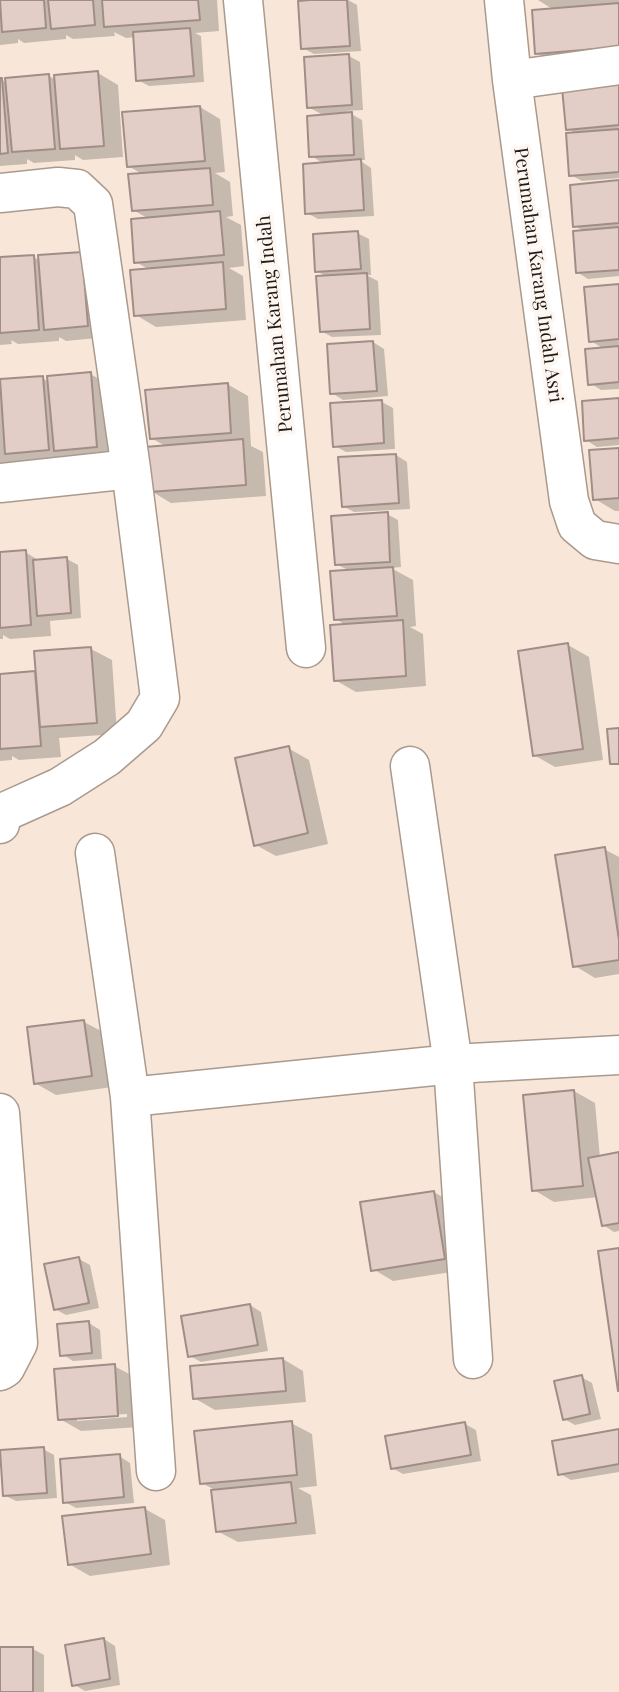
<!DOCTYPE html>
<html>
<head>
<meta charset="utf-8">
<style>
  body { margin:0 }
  canvas { display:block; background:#f8e7d9 }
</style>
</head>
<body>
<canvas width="619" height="1692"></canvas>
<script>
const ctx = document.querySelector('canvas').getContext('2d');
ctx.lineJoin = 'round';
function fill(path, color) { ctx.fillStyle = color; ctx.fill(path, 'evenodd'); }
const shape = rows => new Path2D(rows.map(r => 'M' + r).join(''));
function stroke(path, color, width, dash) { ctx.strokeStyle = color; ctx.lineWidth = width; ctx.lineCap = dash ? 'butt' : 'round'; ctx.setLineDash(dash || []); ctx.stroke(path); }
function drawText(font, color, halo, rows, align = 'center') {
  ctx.font = font + ' "Playfair Display",serif'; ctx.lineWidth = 7; ctx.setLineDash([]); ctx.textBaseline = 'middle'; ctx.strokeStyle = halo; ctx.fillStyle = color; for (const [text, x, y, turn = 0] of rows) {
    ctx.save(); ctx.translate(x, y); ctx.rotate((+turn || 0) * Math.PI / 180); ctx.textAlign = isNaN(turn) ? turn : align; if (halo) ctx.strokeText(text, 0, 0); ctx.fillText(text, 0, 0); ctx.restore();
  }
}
fill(shape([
  [0,0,217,0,219,31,195,33,201,36,204,82,149,86,138,80,135,37,126,38,114,32,115,36,73,39,66,35,66,39,24,43,18,39,18,43,0,45],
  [332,0,348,0,357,5,361,51,314,54,303,48],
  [538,0,619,0,619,60,557,65,537,53,554,10],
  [349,56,360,62,363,110,346,111,362,120,365,160,359,160,371,168,374,216,318,219,307,213,325,164,311,156,325,116,308,107],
  [98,73,118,85,123,157,83,160,75,155,75,160,34,163,27,159,27,164,0,166,0,80,8,83,49,76,56,80],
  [619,84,619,178,582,181,571,175,577,134,568,129],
  [200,107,220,119,225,172,215,173,230,182,233,216,226,217,241,225,244,266,229,268,243,276,246,320,156,327,136,315,150,270,136,262,149,219,133,210,144,175,128,166],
  [619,182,619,276,588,279,577,272,585,232,575,226],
  [357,233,369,239,371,275,366,275,378,281,381,335,332,337,321,331,327,277,317,271],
  [81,254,107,337,66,341,59,337,59,341,18,344,11,340,12,344,0,345,0,259,33,257,41,261],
  [619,286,619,389,601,390,590,383,604,349,591,341],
  [373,342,384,349,388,396,343,400,332,393],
  [90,374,111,385,117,458,27,465,21,461,21,465,0,467,0,384,42,378,49,382],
  [227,384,248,396,251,446,263,452,266,496,171,503,151,491,167,447,151,438],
  [619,400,619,445,597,447,586,440],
  [382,402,393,408,395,449,346,452,335,446],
  [619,449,619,511,615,511,595,499],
  [396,455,407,462,410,509,354,512,343,506],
  [387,514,398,520,401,567,391,568,413,580,416,626,410,627,423,634,426,686,356,692,335,680,347,626,336,619,350,571,336,564],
  [25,552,40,561,67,559,78,565,81,618,50,621,51,636,10,639,3,635,3,639,0,639,0,554],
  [568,645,589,657,603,760,555,767,534,755],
  [91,649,112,660,117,734,59,738,61,757,19,760,12,756,12,760,0,761,0,675,38,673],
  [288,748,309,760,328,844,276,856,256,845],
  [604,849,619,857,619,974,595,978,575,966],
  [84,1022,105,1033,112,1087,56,1095,35,1083],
  [574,1091,595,1103,600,1158,619,1154,619,1231,614,1232,603,1225,598,1197,554,1202,534,1190],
  [434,1192,454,1204,464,1270,393,1281,373,1269],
  [79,1259,90,1265,99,1308,66,1315,55,1309],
  [250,1305,261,1312,268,1351,201,1362,190,1356],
  [89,1323,100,1330,102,1359,73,1361,62,1354],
  [283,1359,303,1371,306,1402,215,1410,194,1398],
  [114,1366,135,1377,138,1427,81,1431,60,1419],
  [127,1414,127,1417,77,1421,77,1417],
  [581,1377,592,1383,601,1419,575,1425,564,1419],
  [291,1423,312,1434,317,1486,298,1488,311,1495,316,1534,238,1542,217,1531,213,1489,202,1483],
  [465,1424,476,1430,481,1461,403,1474,392,1468],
  [619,1431,619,1472,571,1480,560,1474],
  [43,1449,54,1455,57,1498,16,1501,4,1495],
  [119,1456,130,1463,134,1503,76,1508,65,1502],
  [145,1509,165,1520,170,1565,90,1576,69,1564],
  [104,1639,115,1646,120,1685,85,1691,73,1684],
  [0,1649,33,1649,44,1655,44,1692,0,1692]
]), '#0003');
const building = shape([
  [0,0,44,0,46,28,2,32,0,0],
  [48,0,93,0,95,25,51,29,48,0],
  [102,0,198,0,200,20,104,27,102,0],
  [310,0,347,0,350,46,301,49,298,1,310,0],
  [619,3,619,47,535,54,532,10,619,3],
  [190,28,194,76,136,81,133,32,190,28],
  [349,54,352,105,307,108,304,57,349,54],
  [98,71,104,146,60,149,54,75,98,71],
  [49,74,55,149,12,152,5,78,49,74],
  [0,78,2,78,8,153,0,154,0,78],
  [619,83,619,125,566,130,562,88,619,83],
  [200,106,205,161,127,167,122,112,200,106],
  [352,112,354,155,309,157,307,116,352,112],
  [619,129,619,172,569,176,566,133,619,129],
  [361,159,364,210,305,214,303,164,361,159],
  [210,168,213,205,132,211,128,174,210,168],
  [619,180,619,223,573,227,570,185,619,180],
  [220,211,224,255,134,263,131,219,220,211],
  [619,227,619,270,576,273,573,231,619,227],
  [358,231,361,269,315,272,313,234,358,231],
  [82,252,88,326,44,330,38,255,82,252],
  [34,255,39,330,0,333,0,257,34,255],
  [223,262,226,309,134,316,130,270,223,262],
  [367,273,370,329,320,332,316,276,367,273],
  [619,284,619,339,589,342,584,287,619,284],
  [373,341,377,391,330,394,327,344,373,341],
  [619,346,619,382,588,385,585,349,619,346],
  [91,372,97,447,54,451,47,376,91,372],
  [43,376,49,450,5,454,0,379,43,376],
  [228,383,231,433,150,439,145,390,228,383],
  [619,398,619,438,584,441,582,401,619,398],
  [382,400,384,443,333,447,330,403,382,400],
  [243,439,246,485,149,492,145,447,243,439],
  [619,448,619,498,593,500,589,450,619,448],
  [396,454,399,503,342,507,338,457,396,454],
  [388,512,390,562,335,565,331,516,388,512],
  [26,550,31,625,0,628,0,552,26,550],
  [67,557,71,613,37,616,33,560,67,557],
  [393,567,397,616,334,620,330,571,393,567],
  [403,620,406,676,334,681,330,625,403,620],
  [568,643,583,749,533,756,518,651,568,643],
  [91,647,97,723,40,727,34,651,91,647],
  [35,671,41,746,0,749,0,674,35,671],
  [619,728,619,764,610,764,607,729,619,728],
  [289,746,308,833,254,846,235,758,289,746],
  [605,847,619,940,619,960,573,967,555,855,605,847],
  [84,1020,92,1076,34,1084,27,1027,84,1020],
  [574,1090,583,1186,532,1191,523,1095,574,1090],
  [619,1152,619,1223,602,1226,588,1158,619,1152],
  [434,1191,445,1259,371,1271,360,1202,434,1191],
  [619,1248,619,1391,618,1391,598,1251,619,1248],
  [79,1257,89,1303,54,1310,44,1264,79,1257],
  [250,1304,258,1345,188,1357,181,1316,250,1304],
  [89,1321,92,1353,60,1356,57,1324,89,1321],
  [283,1358,286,1391,193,1399,190,1366,283,1358],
  [115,1364,118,1416,58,1420,54,1369,115,1364],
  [582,1375,590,1414,563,1420,554,1381,582,1375],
  [292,1421,297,1475,200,1484,194,1431,292,1421],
  [465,1422,471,1455,391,1469,385,1436,465,1422],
  [619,1429,619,1464,558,1475,552,1441,619,1429],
  [44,1447,47,1493,3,1496,0,1450,44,1447],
  [120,1454,124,1497,63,1503,60,1459,120,1454],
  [291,1482,296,1523,216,1532,211,1490,291,1482],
  [145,1507,151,1554,68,1565,62,1516,145,1507],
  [104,1638,110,1679,72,1686,65,1645,104,1638],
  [0,1647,33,1647,33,1692,0,1692,0,1647]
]);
fill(building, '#e3cec7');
stroke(building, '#a18d87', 2);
const street = shape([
  [243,0,306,648],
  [504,0,512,80,569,501,577,525,595,540,619,544],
  [512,80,619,65],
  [0,193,58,187,77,189,93,204,131,469,160,698,144,725,107,757,60,787,2,813,0,824],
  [0,483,131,469],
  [410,766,453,1064,473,1359],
  [95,853,130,1097,156,1471],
  [130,1097,453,1064,619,1055],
  [0,1113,18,1343,5,1368,0,1371]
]);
stroke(street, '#aa9a8d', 41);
stroke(street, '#fff', 38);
drawText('19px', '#221c17', '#fdf6f1', [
  ["Perumahan Karang Indah Asri",538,275,82],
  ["Perumahan Karang Indah",275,324,-96]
]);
</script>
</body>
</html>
